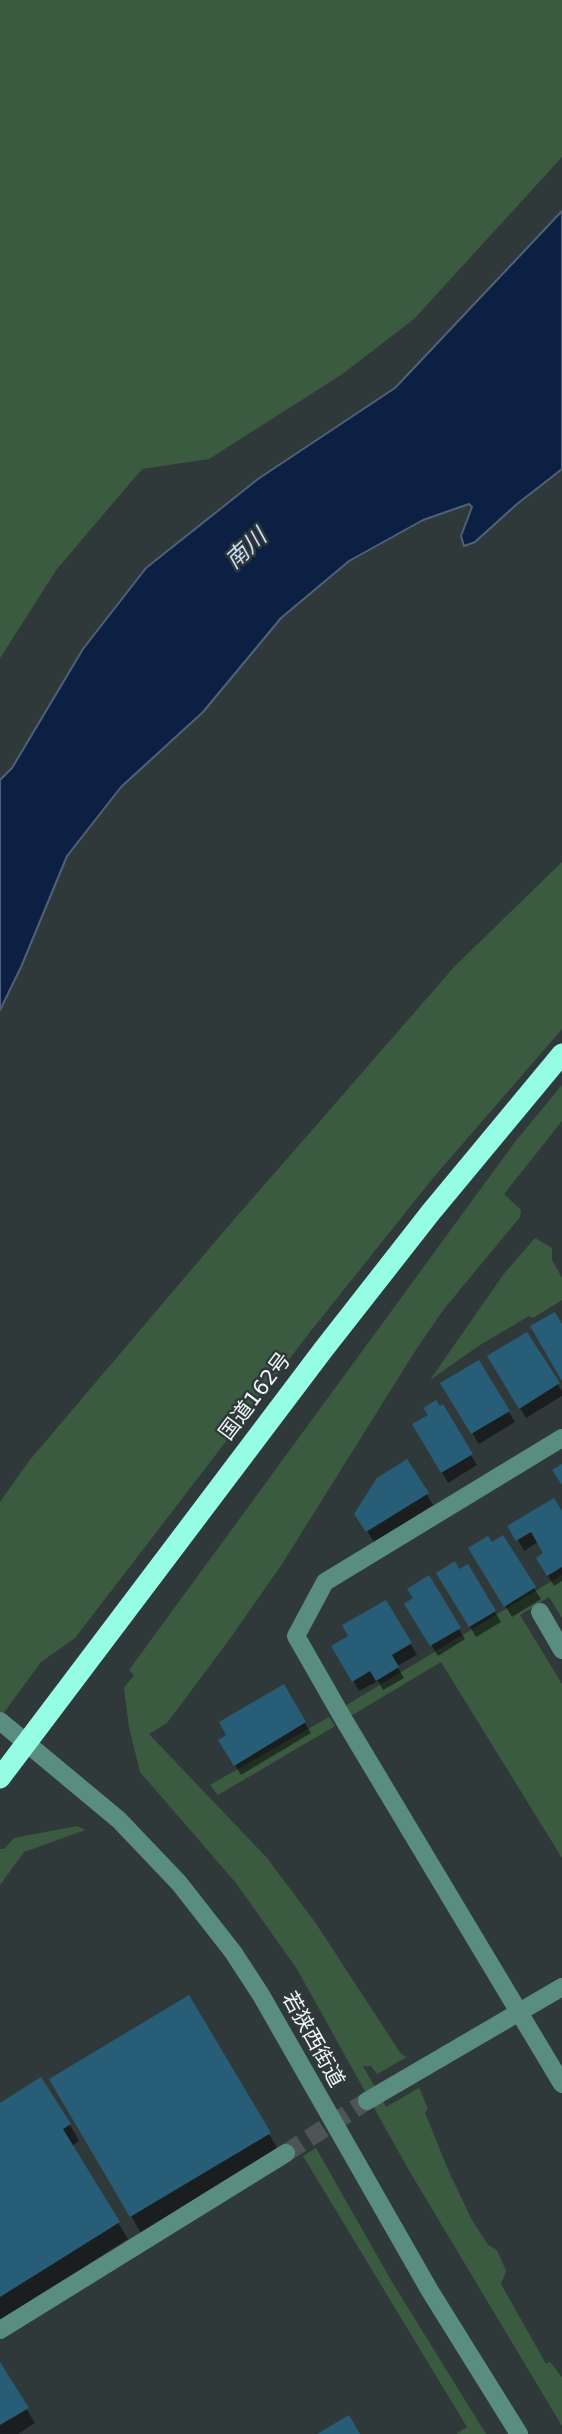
<!DOCTYPE html>
<html>
<head>
<meta charset="utf-8">
<style>
  body { margin:0 }
  canvas { display:block; background:#30393a }
</style>
</head>
<body>
<canvas width="562" height="2434"></canvas>
<script>
const ctx = document.querySelector('canvas').getContext('2d');
ctx.lineJoin = 'round';
function fill(path, color) { ctx.fillStyle = color; ctx.fill(path, 'evenodd'); }
const shape = rows => new Path2D(rows.map(r => 'M' + r).join(''));
function stroke(path, color, width, dash) { ctx.strokeStyle = color; ctx.lineWidth = width; ctx.lineCap = dash ? 'butt' : 'round'; ctx.setLineDash(dash || []); ctx.stroke(path); }
function drawText(font, color, halo, rows, align = 'center') {
  ctx.font = font + ' "DejaVu Sans","Noto Sans JP",sans-serif'; ctx.lineWidth = 5; ctx.setLineDash([]); ctx.textBaseline = 'middle'; ctx.strokeStyle = halo; ctx.fillStyle = color; for (const [text, x, y, turn = 0] of rows) {
    ctx.save(); ctx.translate(x, y); ctx.rotate((+turn || 0) * Math.PI / 180); ctx.textAlign = isNaN(turn) ? turn : align; if (halo) ctx.strokeText(text, 0, 0); ctx.fillText(text, 0, 0); ctx.restore();
  }
}
fill(shape([
  [0,0,562,0,562,157,414,319,341,375,209,459,142,469,57,569,0,658],
  [562,862,562,1029,433,1178,310,1332,75,1638,41,1662,0,1718,0,1502,29,1461,225,1230,455,966],
  [562,1085,562,1121,504,1194,521,1210,520,1217,444,1309,417,1348,282,1564,229,1640,167,1723,149,1734,267,1858,315,1922,401,2054,407,2057,377,2074,371,2066,363,2066,386,2107,419,2088,428,2109,425,2113,449,2172,472,2220,488,2245,497,2250,506,2271,501,2284,546,2364,550,2362,562,2377,562,2426,407,2167,297,1969,236,1883,140,1772,129,1727,124,1688,134,1675,129,1670,515,1142],
  [535,1238,552,1248,552,1260,562,1278,562,1300,533,1318,529,1316,480,1345,430,1380,503,1275],
  [562,1575,562,1618,549,1597,520,1615,562,1684,562,1858,441,1662,351,1716,345,1706],
  [329,1717,335,1726,218,1795,210,1785],
  [77,1826,85,1830,24,1852,0,1885,0,1849,4,1849,14,1838],
  [316,2148,392,2282,486,2434,456,2434,467,2427,303,2156]
]), '#3a5b40');
const water = shape([
  [562,211,562,469,517,504,475,542,464,546,461,536,472,507,469,504,423,520,349,561,281,618,203,712,121,787,67,856,21,967,0,1010,0,780,12,768,83,649,146,568,258,479,395,388,562,211]
]);
fill(water, '#0b2043');
stroke(water, '#506079', 2);
fill(shape([
  [527,1334,562,1391,562,1396,526,1418,489,1357],
  [478,1363,515,1422,479,1444,442,1384],
  [442,1407,477,1465,448,1483,414,1425],
  [407,1461,433,1505,374,1542,356,1514],
  [562,1515,562,1581,554,1586,538,1558,546,1554,538,1542,524,1551,510,1526],
  [502,1538,541,1599,512,1617,470,1549,491,1545],
  [467,1566,501,1622,476,1637,439,1573,459,1571],
  [429,1578,465,1639,438,1656,406,1604,415,1599],
  [386,1602,417,1655,397,1666,404,1678,383,1690,378,1681,359,1691,333,1646,350,1636],
  [283,1686,311,1733,241,1775,220,1740],
  [188,1998,279,2151,141,2233,51,2079],
  [0,2105,70,2125,79,2141,72,2146,128,2239,0,2320],
  [0,2365,35,2423,18,2434,0,2434]
]), '#0007');
fill(shape([
  [555,1312,562,1324,562,1381,530,1326],
  [527,1332,560,1383,519,1409,487,1356],
  [479,1360,510,1411,471,1434,440,1383],
  [436,1400,440,1406,443,1404,473,1454,441,1473,412,1424,428,1415,423,1408],
  [407,1459,429,1493,366,1532,354,1514,377,1478],
  [562,1464,562,1485,552,1470],
  [554,1498,562,1511,562,1567,547,1576,536,1558,543,1553,531,1532,516,1541,507,1526],
  [503,1535,536,1587,504,1607,468,1548,488,1536,492,1542],
  [455,1561,459,1569,468,1564,496,1611,469,1627,436,1573],
  [429,1575,461,1628,430,1646,404,1604,413,1598,407,1589],
  [386,1600,412,1643,392,1655,399,1667,376,1681,370,1671,352,1682,331,1646,348,1636,342,1625],
  [284,1684,306,1722,234,1766,218,1740,226,1735,219,1722],
  [189,1995,271,2133,130,2217,49,2079],
  [41,2077,71,2124,63,2129,120,2222,0,2297,0,2103],
  [0,2362,29,2408,0,2425],
  [349,2415,360,2434,317,2434]
]), '#275d77');
stroke(shape([
  [286,2153,367,2101]
]), '#4d5556', 18, [18, 9]);
stroke(shape([
  [562,1438,325,1582,296,1636,344,1720,562,2084],
  [540,1612,562,1650],
  [0,1721,119,1820,179,1883,233,1952,261,1995,430,2291,519,2434],
  [367,2101,562,1987],
  [0,2330,286,2153]
]), '#598d80', 18);
stroke(shape([
  [0,1778,323,1350,431,1212,562,1054]
]), '#95fde4', 21);
drawText('21px', '#f0f6f7', '#30393a', [
  ["国道162号",256,1397,-53],
  ["若狭西街道",312,2040,61]
]);
drawText('italic 23px', '#ccddf7', '#30393a', [
  ["南川",247,550,-43]
]);
</script>
</body>
</html>
